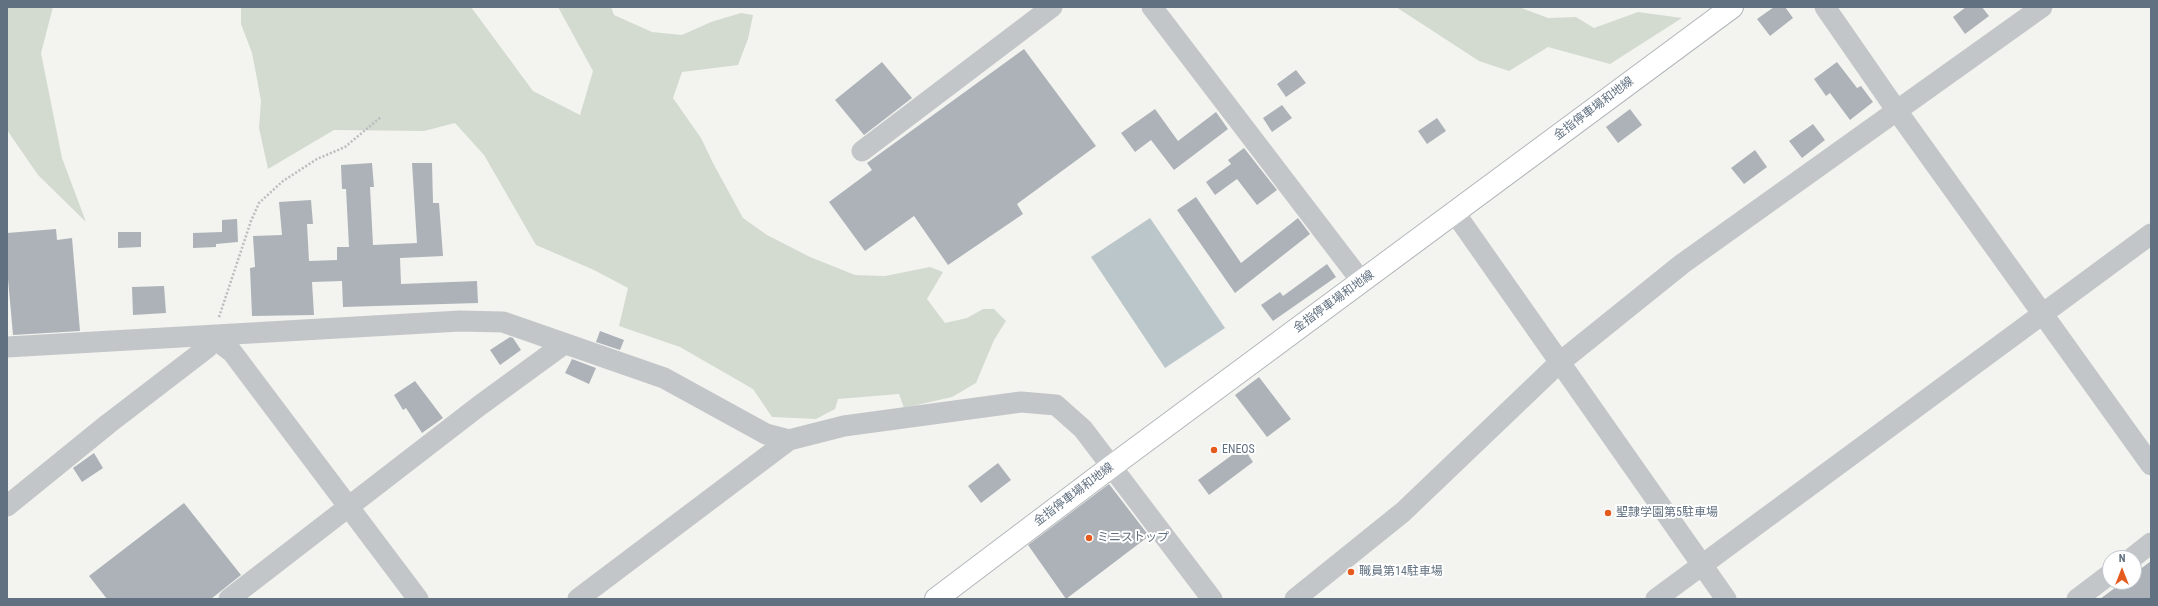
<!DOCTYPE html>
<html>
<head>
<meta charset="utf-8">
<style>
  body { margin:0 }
  #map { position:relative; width:2158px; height:606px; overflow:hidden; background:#f3f4ef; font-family:"Roboto Condensed",sans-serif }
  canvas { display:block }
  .frame { position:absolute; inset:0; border:8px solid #627181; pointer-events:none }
  .north { position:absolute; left:2102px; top:550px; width:40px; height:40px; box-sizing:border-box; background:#fff; border:1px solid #c0c6cd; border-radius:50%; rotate:0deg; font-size:11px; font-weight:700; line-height:16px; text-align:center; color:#627181 }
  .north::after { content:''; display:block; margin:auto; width:14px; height:18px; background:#e55b1d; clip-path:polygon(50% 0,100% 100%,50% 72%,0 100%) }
</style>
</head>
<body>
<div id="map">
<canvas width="2158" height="606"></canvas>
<div class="frame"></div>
<div class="north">N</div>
</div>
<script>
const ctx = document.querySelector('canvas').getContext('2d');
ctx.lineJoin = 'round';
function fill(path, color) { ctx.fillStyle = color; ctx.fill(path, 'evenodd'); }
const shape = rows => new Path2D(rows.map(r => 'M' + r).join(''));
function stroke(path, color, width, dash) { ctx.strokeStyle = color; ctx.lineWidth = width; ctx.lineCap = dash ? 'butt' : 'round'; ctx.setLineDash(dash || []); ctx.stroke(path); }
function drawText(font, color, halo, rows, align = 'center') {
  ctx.font = font + ' "Roboto Condensed","Noto Sans JP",sans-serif'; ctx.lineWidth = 4; ctx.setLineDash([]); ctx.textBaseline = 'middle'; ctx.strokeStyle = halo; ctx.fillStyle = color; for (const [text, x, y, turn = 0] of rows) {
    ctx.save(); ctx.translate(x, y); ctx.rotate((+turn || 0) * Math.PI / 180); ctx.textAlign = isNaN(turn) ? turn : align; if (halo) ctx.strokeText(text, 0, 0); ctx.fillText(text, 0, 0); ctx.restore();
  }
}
fill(shape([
  [7,7,53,7,41,53,62,158,86,222,38,175,7,130],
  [241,7,471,7,533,91,580,115,593,71,558,7,611,7,614,15,652,32,682,35,711,22,741,13,753,15,748,39,738,65,682,72,673,98,701,138,713,163,743,218,767,235,810,257,855,275,885,276,930,267,943,272,927,299,945,323,967,318,983,309,994,309,1006,321,994,340,976,383,952,397,904,408,899,394,838,399,835,409,816,419,772,417,753,389,680,347,619,326,628,288,594,270,536,245,484,155,455,123,424,131,334,130,268,169,259,128,261,101,257,79,252,53,241,24],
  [1396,7,1519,7,1548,18,1576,17,1594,28,1638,12,1682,18,1610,64,1548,47,1509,71,1479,61]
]), '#d3dbd0');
fill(shape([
  [1150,218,1225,328,1165,368,1091,257]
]), '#bbc6cb');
fill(shape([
  [1774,7,1785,7,1793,18,1770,36,1757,19],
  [1966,7,1982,7,1989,16,1965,34,1953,17],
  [1024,49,1096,146,1017,204,1023,214,948,265,914,216,865,251,829,202,872,170,867,163],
  [882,62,912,98,864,135,835,100],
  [1837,62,1857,88,1861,86,1873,102,1850,120,1830,93,1826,96,1814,79],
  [1296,70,1306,83,1286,97,1277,84],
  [1282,105,1292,118,1272,132,1263,118],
  [1155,109,1178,141,1216,112,1228,129,1174,170,1151,140,1135,152,1121,133],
  [1630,109,1642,125,1618,143,1606,127],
  [1437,118,1446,131,1427,144,1418,131],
  [1813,124,1825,140,1802,158,1789,141],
  [1244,148,1277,190,1257,205,1237,179,1215,195,1206,182,1231,164,1228,160],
  [1755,150,1767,167,1744,184,1731,168],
  [372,163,374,187,370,187,373,245,417,243,412,163,432,163,433,203,439,203,443,256,400,258,401,284,477,281,478,303,343,307,342,281,312,282,314,315,252,316,250,268,255,267,253,236,282,235,279,202,311,200,313,224,307,224,309,261,337,260,337,247,349,247,346,189,342,189,341,165],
  [1196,197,1241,263,1298,218,1310,234,1235,293,1177,210],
  [237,219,238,242,216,244,216,247,193,248,193,233,222,232,222,220],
  [56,229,57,240,72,238,80,331,13,335,7,268,7,233],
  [118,232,141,232,141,247,118,248],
  [1327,264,1336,277,1273,321,1261,305,1280,292,1283,296],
  [164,286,166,313,133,315,132,287],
  [600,331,624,340,620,350,596,342],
  [510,337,513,338,521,350,500,365,490,350],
  [572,359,596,368,589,384,565,373],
  [1259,377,1291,419,1267,437,1235,395],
  [415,381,443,418,422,433,406,408,403,410,394,395],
  [1243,447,1253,462,1209,495,1198,480],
  [94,453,103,468,82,482,73,468],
  [998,463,1011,480,981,503,968,486],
  [1109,484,1149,536,1066,599,1028,545],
  [184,503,241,575,211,599,107,599,89,576],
  [2151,561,2151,599,2100,599,2123,582,2134,582,2134,574]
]), '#acb2b8');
const major = shape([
  [936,599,1112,466,1732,7]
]);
stroke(major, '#b3b7bb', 24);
stroke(shape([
  [219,317,251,221,259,203,283,181,317,159,345,147,381,117]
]), '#babcbe', 2.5, [2, 2]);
stroke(shape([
  [1152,7,1362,282],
  [1825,7,1897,111,2151,465],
  [862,151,1052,7],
  [1455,213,1726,599],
  [7,347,460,321,503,322,664,378,766,434,789,440],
  [7,506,108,424,207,348,218,335,220,343,232,352,418,599],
  [2132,558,2151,543],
  [229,599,479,406,564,344],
  [578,599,789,440,844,426,1021,402,1056,405,1083,429,1212,599],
  [1295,599,1403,512,1559,363,1682,264,2042,7],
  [1656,599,2151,234],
  [2077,599,2110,574]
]), '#c3c6c9', 21);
stroke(major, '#fff', 22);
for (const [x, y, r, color] of [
  [1214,450,4,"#e55b1d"],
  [1608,513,4,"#e55b1d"],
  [1089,538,4,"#e55b1d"],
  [1351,572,4,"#e55b1d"]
]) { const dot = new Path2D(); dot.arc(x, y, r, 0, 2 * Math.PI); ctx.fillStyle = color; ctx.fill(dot); stroke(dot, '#fff', 1.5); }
drawText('12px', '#627181', '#fff', [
  ["金指停車場和地線",1594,109,-37],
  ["金指停車場和地線",1334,302,-36],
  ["金指停車場和地線",1074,495,-37]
]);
drawText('12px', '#627181', '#fff', [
  ["ENEOS",1222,450],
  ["聖隷学園第5駐車場",1616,513],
  ["ミニストップ",1097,538],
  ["職員第14駐車場",1359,572]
], 'left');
</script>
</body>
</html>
